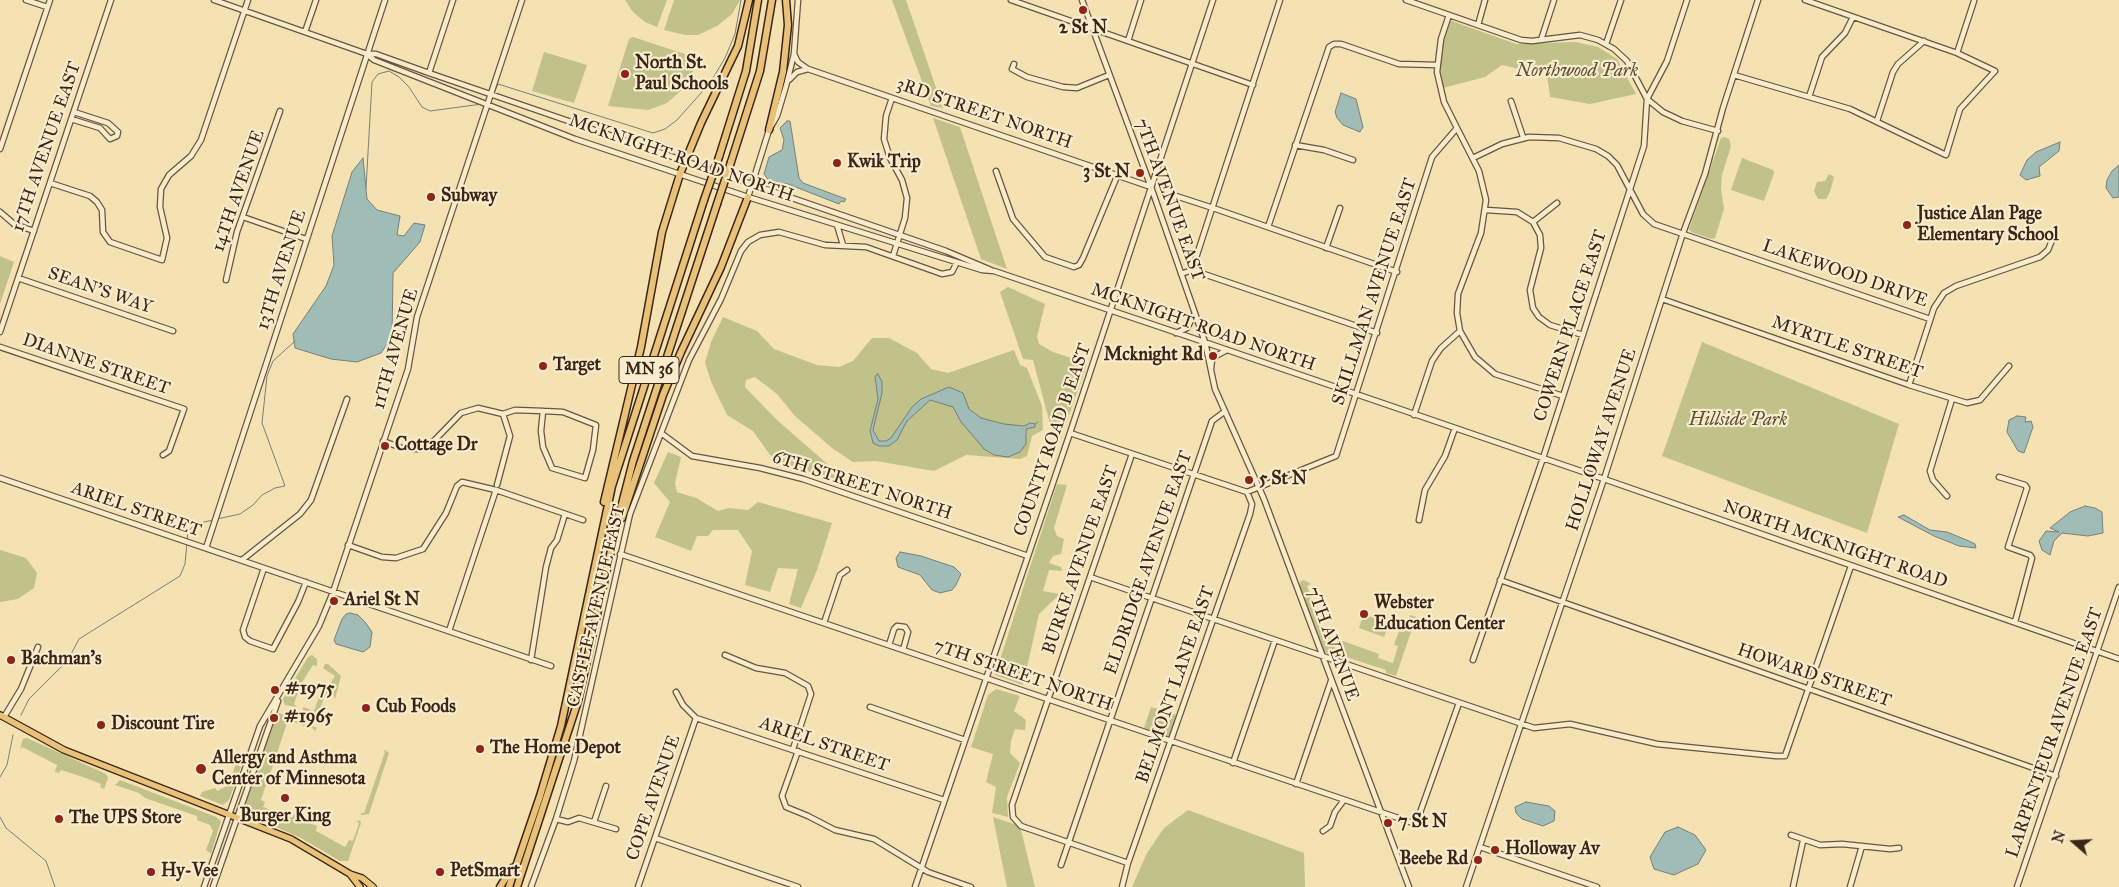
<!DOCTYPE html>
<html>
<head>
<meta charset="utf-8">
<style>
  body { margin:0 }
  #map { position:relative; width:2119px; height:887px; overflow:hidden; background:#f4e2b2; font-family:"IM FELL Great Primer",serif }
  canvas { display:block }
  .north { position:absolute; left:2049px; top:817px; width:50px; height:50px; -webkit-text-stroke:4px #f8eccd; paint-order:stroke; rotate:289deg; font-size:14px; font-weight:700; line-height:20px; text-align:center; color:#3a2618 }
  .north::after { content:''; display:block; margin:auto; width:18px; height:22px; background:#3a2618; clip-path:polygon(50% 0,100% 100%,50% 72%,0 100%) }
</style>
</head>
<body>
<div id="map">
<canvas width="2119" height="887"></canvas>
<div class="north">N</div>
</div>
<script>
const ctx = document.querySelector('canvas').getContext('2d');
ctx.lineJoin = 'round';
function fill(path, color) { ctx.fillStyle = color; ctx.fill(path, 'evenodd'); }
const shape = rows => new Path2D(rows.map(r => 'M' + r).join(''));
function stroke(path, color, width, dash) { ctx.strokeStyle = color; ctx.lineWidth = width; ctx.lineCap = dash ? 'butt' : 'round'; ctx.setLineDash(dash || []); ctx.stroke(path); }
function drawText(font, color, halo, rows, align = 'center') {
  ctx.font = font + ' "IM FELL Great Primer",serif'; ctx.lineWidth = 4.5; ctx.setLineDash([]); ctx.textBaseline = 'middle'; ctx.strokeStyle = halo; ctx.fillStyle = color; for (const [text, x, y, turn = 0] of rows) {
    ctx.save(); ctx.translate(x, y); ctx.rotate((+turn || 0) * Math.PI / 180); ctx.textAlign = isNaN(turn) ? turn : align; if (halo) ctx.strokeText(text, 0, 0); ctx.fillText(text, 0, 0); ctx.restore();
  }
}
fill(shape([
  [625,0,667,0,657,27,645,22,633,12],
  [674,0,740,0,732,14,717,26,698,35,685,35,664,30],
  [892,0,906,0,943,108,931,106],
  [1449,20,1516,44,1576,42,1598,47,1617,59,1636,94,1590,104,1550,97,1547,75,1502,65,1485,77,1443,88,1439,71,1442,41],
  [633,37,700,59,684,88,667,103,648,110,608,106,629,39],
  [544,52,587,65,574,103,532,91],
  [933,118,960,127,1007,269,981,259],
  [1725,137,1729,139,1731,146,1722,175,1721,188,1724,209,1715,238,1712,239,1691,232,1689,229,1721,138],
  [1742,158,1773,170,1774,173,1764,201,1731,190],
  [1829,174,1834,177,1830,192,1826,199,1818,199,1814,191,1817,182,1825,181],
  [0,256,14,262,0,304],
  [1008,287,1045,304,1037,337,1039,344,1053,352,1084,362,1086,367,1061,438,1052,431,1033,360,1023,359,1000,292],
  [723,317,757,331,774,349,817,365,839,367,853,361,872,338,889,338,917,353,931,369,948,373,1014,350,1020,365,1027,368,1042,406,1043,430,1032,436,1027,456,1020,459,966,455,934,471,876,461,853,462,832,448,795,416,777,394,755,377,746,380,745,387,777,420,848,482,786,466,770,455,753,431,727,415,712,384,705,363,711,342],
  [1702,342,1899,424,1867,533,1662,456],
  [668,452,681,457,675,483,677,492,696,498,718,511,729,508,748,510,758,502,832,523,817,570,801,608,789,604,798,569,778,568,770,592,745,585,752,551,738,530,713,530,708,536,697,536,691,551,655,537,670,502,654,483],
  [1057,484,1067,485,1054,528,1057,536,1064,539,1061,554,1053,556,1049,563,1061,567,1062,571,1049,570,1043,591,1060,594,1039,614,1023,685,995,675],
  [0,550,26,558,37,573,34,588,18,599,0,602],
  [1304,580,1311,584,1307,586,1326,636,1330,635,1336,651,1335,656,1324,652,1299,585,1301,581],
  [1410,615,1416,617,1396,676,1386,673,1386,670,1343,656,1340,640,1379,654,1378,658,1393,663,1398,646,1394,645,1399,631,1404,632],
  [1363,616,1404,620,1395,631,1387,628,1384,637,1359,628],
  [312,655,317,659,317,666,313,665,301,684,294,704,297,707,285,705,283,699,308,657],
  [325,664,328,664,341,676,335,699,333,695,326,694,317,715,313,716,303,711,303,707,314,711,320,694,323,689,326,690,335,676,323,668],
  [996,689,1020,696,1014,711,1026,720,1025,730,1015,729,1011,741,1010,753,1020,763,1007,797,1008,817,992,813,996,787,986,782,993,754,971,747,988,695],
  [1151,707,1177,715,1169,737,1144,728],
  [279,713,317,728,314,732,314,729,293,722,292,724,287,723,270,774,273,775,272,779,268,778,261,800,265,802,263,807,292,818,294,814,300,816,299,819,317,826,316,831,345,847,349,840,353,841,359,823,356,820,360,821,361,823,348,861,340,861,301,838,246,814,243,810,269,731,276,715],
  [27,738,106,774,108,778,104,789,100,787,101,784,86,778,61,770,59,773,55,772,57,765,22,747,20,750,23,739],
  [383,749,389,753,369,814,361,815,361,813,364,813,385,752],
  [236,763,241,767,229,800,223,805,200,796,202,792,215,788,217,791,229,785],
  [120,780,216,817,221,821,211,854,206,850,213,831,210,825,197,820,197,816,145,798,139,793,115,785],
  [1188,810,1304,853,1305,887,1132,887,1147,853,1164,828],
  [993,817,1020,826,1035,887,1007,887]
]), '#c0c289');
const water = shape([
  [1341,93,1356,99,1363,127,1360,132,1343,125,1337,118,1335,112,1341,93],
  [787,121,790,121,799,178,803,183,846,199,844,202,841,201,839,204,788,184,769,181,764,174,769,157,782,150,784,140,780,128,787,121],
  [2060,142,2059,151,2039,167,2040,176,2026,180,2020,175,2027,160,2036,152,2060,142],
  [363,158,367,199,377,210,400,216,397,235,404,236,414,223,425,225,420,242,393,273,392,337,381,353,357,362,331,359,295,348,293,334,326,286,334,265,332,236,352,172,363,158],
  [2119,165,2119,197,2113,198,2106,188,2107,180,2112,171,2119,165],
  [878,374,882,382,882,393,873,430,879,441,886,441,891,438,912,407,921,399,949,387,963,393,969,409,981,418,1004,424,1024,426,1030,423,1035,424,1035,427,1026,429,1026,444,1020,452,1008,457,994,455,984,449,974,437,961,422,953,407,930,400,907,421,897,440,889,446,879,446,873,443,870,431,878,399,875,376,878,374],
  [2017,416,2026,417,2025,422,2031,421,2033,427,2024,453,2018,451,2007,432,2009,420,2017,416],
  [2085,506,2095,508,2102,512,2103,533,2088,536,2062,533,2054,541,2050,555,2042,550,2039,541,2046,531,2059,532,2050,528,2070,512,2085,506],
  [1904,515,1930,530,1947,532,1969,541,1975,544,1976,548,1959,546,1934,536,1898,517,1904,515],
  [900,552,921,556,954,567,961,574,956,585,952,590,940,593,932,590,920,575,898,567,896,558,900,552],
  [350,613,358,615,365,622,372,632,370,647,363,652,336,644,334,640,342,619,346,614,350,613],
  [1526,802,1549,806,1555,811,1554,821,1543,826,1522,819,1516,813,1515,807,1526,802],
  [1678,827,1695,835,1706,850,1698,864,1674,875,1654,869,1650,857,1665,832,1678,827]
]);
fill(water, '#9fbcb6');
stroke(water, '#778077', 1);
stroke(shape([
  [494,93,498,84,653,133,665,129,677,120,710,83,725,58,735,34,741,0],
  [489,104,493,97],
  [366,188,372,82,378,74,389,71,399,77,409,87,422,107,430,111,482,104],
  [1035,424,1038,422],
  [217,519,240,514,253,505,262,495,275,488,285,486,262,423,267,376,273,361,295,341],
  [21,715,29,699,68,660,79,639,180,576,185,564,188,531,196,524,213,520],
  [0,777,7,765,13,735],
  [0,817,6,828,46,861,55,887]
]), '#778077', 1);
const minor = shape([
  [26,0,47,7],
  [214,0,367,54,376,54,429,73,946,251,991,270],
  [1011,0,1253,85],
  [1082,0,1151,187,1205,342,1215,389,1264,499,1409,887],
  [1406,0,1521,40,1532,41,1580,35,1598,40,1614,49,1627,61,1647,99,1663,112,1682,121,1718,131],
  [1478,25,1485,0],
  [305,32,316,0],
  [1541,40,1554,0],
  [1128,41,1141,0],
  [1606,44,1621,0],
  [1957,53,1974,1],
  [367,54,374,60,575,139,748,197,982,270,994,271,1172,331,1604,479,2119,659],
  [794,54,798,62,808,69,1151,187],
  [1014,64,1012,69,1027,77,1063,87,1077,88,1109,75],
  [429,73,453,0],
  [1734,75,1850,109,1946,155,1960,109,1995,71,1957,53,1805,0],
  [789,80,797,72,808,69],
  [1809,97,1822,57,1845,33,1853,17],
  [892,98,886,116,884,139,890,158,902,180,907,198,905,218,893,256],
  [1511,101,1523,137],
  [71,119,100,128,110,139,117,136,118,132,108,123,74,112],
  [1877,121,1893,72,1898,64,1924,41],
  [1457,128,1479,171,1486,200,1481,233,1458,294,1457,313,1460,331,1475,357,1495,374,1563,396],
  [1295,145,1324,150,1353,160],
  [0,149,50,0],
  [1473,158,1502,144,1529,137,1559,138,1596,149,1608,156,1617,165,1643,214,1654,224,1930,319],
  [996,171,1013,219,1045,257,1074,267,1079,265,1083,258,1118,174],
  [50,183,90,196,97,202,102,210,103,232,110,242,162,260,167,238,160,207,161,189,169,175,191,156,201,140,248,0],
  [748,197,769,130,777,116,786,86,794,54,798,0],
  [1170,197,1176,196,1213,208,1397,272],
  [1486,210,1517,212,1533,222,1540,235,1541,248,1530,290,1533,308,1539,317,1550,325,1583,335],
  [0,212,14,224,34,231],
  [243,217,306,239],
  [1533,222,1557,203],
  [837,225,843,245],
  [1268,227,1329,47,1334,44,1341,44,1399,64,1437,65],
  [1326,248,1340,208],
  [1192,270,1377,333],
  [1181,274,1192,270,1280,0],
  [18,278,173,331],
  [226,280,237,232,280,111],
  [1662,299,1909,385,1967,403,1980,400,2009,366],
  [0,332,111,0],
  [1176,333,1187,328,1194,315],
  [0,347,184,409,169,451,163,455],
  [1211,369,1212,360,1216,356,1227,350],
  [1909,385,1934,308,1944,293,1956,286,2040,257,2048,250,2055,233],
  [543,411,563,412,596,425,593,450,585,478,552,468,543,447,541,431,543,411],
  [503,414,515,410,543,411],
  [1414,415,1432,361,1441,348,1460,331],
  [661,433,692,456,760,468,803,479,1028,556],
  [1070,433,1247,492,1336,456,1432,157,1457,128,1444,102,1437,72,1441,39,1449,15],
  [383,441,402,448,417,449,429,446,461,413,478,408,503,414],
  [1999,477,2025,485,2027,488,2008,547,2030,555,2032,558,2015,622],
  [0,478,551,666],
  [497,485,510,436,503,414],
  [1947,496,1933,480,1930,471,1952,399],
  [1419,520,1425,490,1445,456,1455,428],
  [348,545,382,557,396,558,423,549,446,513,457,486,462,482,496,490,583,520],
  [206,548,385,0],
  [620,554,1416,824,1459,703],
  [242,560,300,514,311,500,347,399],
  [264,568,243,630,245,637,250,641,273,649,298,602,306,582],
  [1090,577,1534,728,1570,724,1657,744,1776,756,1785,756,1851,566],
  [1500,580,2056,776],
  [824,623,840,575,847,570],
  [449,631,496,490],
  [889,645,894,629,897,626,905,627,908,632,903,650],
  [725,655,756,668,785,673,808,686,811,694,793,749],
  [531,660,546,567,551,548,557,540,565,514],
  [1473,660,1543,458,1644,146,1647,99,1667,61,1687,0],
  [676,692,683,705,696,718],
  [870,707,965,740],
  [4,717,21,689,38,647],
  [696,718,944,800],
  [798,751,782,796,786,807,808,816,835,830,874,839,928,872,971,887],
  [1233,763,1275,640],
  [1296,784,1331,681],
  [556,819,568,822,579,818,616,829],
  [594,822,606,786],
  [1323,831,1330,826,1335,812,1344,800],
  [1791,835,1820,845,1842,844,1890,849,1899,848],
  [655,838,798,887],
  [1480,847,1597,887],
  [1128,863,1021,826,1013,817,1012,805,1132,454],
  [1061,865,1212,421,1224,412],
  [204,887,260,726,319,626,333,592,408,369,417,317,522,0],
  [213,887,278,701],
  [531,887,556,819,574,761,630,514,689,360,721,299,741,251,748,242,760,235,779,232,825,245,866,247,942,274,952,272,957,262],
  [638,887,696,718],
  [915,887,1070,433,1213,0],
  [1122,887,1128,863,1250,514,1252,504,1247,492],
  [1466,887,1604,479,1683,233,1705,174,1723,108,1758,0],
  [1793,887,1803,841],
  [1850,887,1862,846],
  [2017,887,2119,587]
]);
const major = shape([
  [0,715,64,750,291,839,350,874,362,878,373,887],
  [350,874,360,887]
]);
const highway = shape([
  [769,130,783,72,788,25,786,0],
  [719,157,746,71,758,0],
  [731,162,760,71,772,0],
  [604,502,641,347,662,232,680,174,701,123,738,46,749,0],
  [622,518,663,395,681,352,721,267,748,197],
  [500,887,512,868],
  [509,887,540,796,561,726,612,486,704,200],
  [517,887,578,701,617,523,633,461,717,204]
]);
stroke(minor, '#68553e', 7);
stroke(major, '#3a2618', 8);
stroke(highway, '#3a2618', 9);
stroke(minor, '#f8eccd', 4.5);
stroke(major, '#eac179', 5.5);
stroke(highway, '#eac179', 6);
const highwayBridge = shape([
  [704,200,719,157],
  [717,204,731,162]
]);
stroke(highwayBridge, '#3a2618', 9, []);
stroke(highwayBridge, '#eac179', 6);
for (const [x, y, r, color] of [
  [1083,10,5,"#8f2418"],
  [625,74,5,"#8f2418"],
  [837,163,5,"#8f2418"],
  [1140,173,5,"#8f2418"],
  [431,197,5,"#8f2418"],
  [1907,225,5,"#8f2418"],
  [1213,356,5,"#8f2418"],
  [543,366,5,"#8f2418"],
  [385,446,5,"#8f2418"],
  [1249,480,5,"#8f2418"],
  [334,601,5,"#8f2418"],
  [1364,614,5,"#8f2418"],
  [11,660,5,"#8f2418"],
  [275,690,5,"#8f2418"],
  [366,708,5,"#8f2418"],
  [274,718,5,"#8f2418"],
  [101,725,5,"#8f2418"],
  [480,749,5,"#8f2418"],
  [201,769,6,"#8f2418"],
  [285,798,5,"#8f2418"],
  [59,819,5,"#8f2418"],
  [1388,823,5,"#8f2418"],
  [1495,850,5,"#8f2418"],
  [1478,860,5,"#8f2418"],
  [151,872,5,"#8f2418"],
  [440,872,5,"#8f2418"]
]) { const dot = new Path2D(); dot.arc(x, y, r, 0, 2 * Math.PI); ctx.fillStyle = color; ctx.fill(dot); stroke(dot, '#f8eccd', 2); }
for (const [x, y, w] of [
  [649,370,60]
]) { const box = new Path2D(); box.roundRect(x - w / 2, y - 13.5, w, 27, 4); ctx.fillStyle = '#f8eccd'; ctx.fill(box); stroke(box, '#3a2618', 1); }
drawText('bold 16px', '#3a2618', null, [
  ["MN 36",649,370]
]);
drawText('bold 18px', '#3a2618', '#f8eccd', [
  ["2 St N",1083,29,"center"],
  ["North St.",635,64],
  ["Paul Schools",635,85],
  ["Kwik Trip",847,163],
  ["3 St N",1130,173,"right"],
  ["Subway",441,197],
  ["Justice Alan Page",1917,215],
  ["Elementary School",1917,236],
  ["Mcknight Rd",1203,356,"right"],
  ["Target",553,366],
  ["Cottage Dr",395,446],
  ["5 St N",1259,480],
  ["Ariel St N",344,601],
  ["Webster",1374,604],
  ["Education Center",1374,625],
  ["Bachman's",21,660],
  ["#1975",285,690],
  ["Cub Foods",376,708],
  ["#1965",284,718],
  ["Discount Tire",111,725],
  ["The Home Depot",490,749],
  ["Allergy and Asthma",212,759],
  ["Center of Minnesota",212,780],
  ["Burger King",285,817,"center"],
  ["The UPS Store",69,819],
  ["7 St N",1398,823],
  ["Holloway Av",1505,850],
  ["Beebe Rd",1468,860,"right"],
  ["Hy-Vee",161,872],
  ["PetSmart",450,872]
], 'left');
drawText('italic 18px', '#5c4d34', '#f8eccd', [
  ["Northwood Park",1577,72],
  ["Hillside Park",1738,421]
]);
drawText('18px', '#3a2618', '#f8eccd', [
  ["3RD STREET NORTH",984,114,19],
  ["17TH AVENUE EAST",47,147,-71],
  ["MCKNIGHT ROAD NORTH",681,159,19],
  ["14TH AVENUE",239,191,-71],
  ["7TH AVENUE EAST",1169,200,70],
  ["13TH AVENUE",282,270,-72],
  ["LAKEWOOD DRIVE",1845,274,19],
  ["SEAN'S WAY",100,291,19],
  ["SKILLMAN AVENUE EAST",1375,292,-72],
  ["COWERN PLACE EAST",1571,326,-72],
  ["MCKNIGHT ROAD NORTH",1203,328,19],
  ["MYRTLE STREET",1847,348,19],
  ["11TH AVENUE",396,349,-74],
  ["DIANNE STREET",96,365,19],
  ["COUNTY ROAD B EAST",1053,440,-71],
  ["HOLLOWAY AVENUE",1602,440,-72],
  ["6TH STREET NORTH",862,486,18],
  ["ARIEL STREET",136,510,19],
  ["NORTH MCKNIGHT ROAD",1835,545,19],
  ["BURKE AVENUE EAST",1081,560,-71],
  ["ELDRIDGE AVENUE EAST",1149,563,-71],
  ["CASTLE AVENUE EAST",597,606,-77],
  ["7TH AVENUE",1332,644,70],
  ["7TH STREET NORTH",1023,676,19],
  ["HOWARD STREET",1814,676,19],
  ["BELMONT LANE EAST",1176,685,-71],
  ["LARPENTEUR AVENUE EAST",2055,733,-71],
  ["ARIEL STREET",824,745,19],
  ["COPE AVENUE",654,798,-71]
]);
</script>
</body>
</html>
